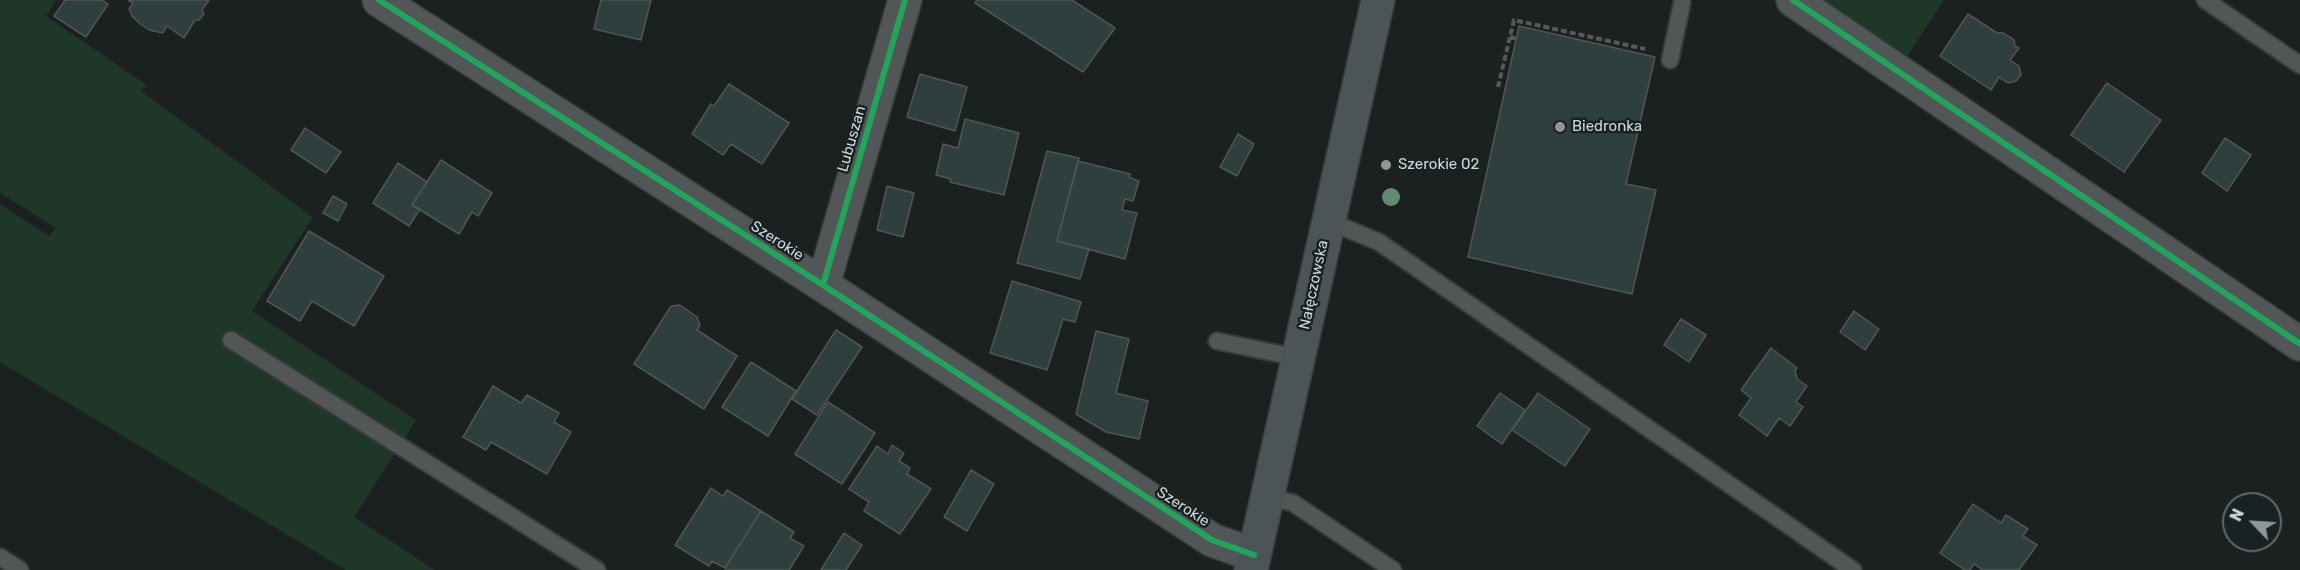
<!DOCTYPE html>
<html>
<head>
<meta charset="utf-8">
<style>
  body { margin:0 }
  #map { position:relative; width:2300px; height:570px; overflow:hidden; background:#1b2020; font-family:Rubik,sans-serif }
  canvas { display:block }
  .north { position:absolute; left:2222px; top:492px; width:60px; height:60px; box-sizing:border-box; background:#182223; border:2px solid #626a6b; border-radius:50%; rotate:295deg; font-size:16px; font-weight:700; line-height:24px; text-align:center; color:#d0d7d8 }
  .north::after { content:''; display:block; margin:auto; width:21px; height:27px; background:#919798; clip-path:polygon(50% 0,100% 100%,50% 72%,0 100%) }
</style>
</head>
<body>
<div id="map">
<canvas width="2300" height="570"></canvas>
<div class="north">N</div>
</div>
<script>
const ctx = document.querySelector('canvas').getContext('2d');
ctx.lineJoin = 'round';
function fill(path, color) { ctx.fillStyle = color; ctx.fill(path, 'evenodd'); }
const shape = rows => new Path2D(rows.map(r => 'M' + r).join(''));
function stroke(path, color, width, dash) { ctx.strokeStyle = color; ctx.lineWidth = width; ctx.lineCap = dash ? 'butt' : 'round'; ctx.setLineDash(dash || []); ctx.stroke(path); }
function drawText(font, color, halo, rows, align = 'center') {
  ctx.font = font + ' Rubik,sans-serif'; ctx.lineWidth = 5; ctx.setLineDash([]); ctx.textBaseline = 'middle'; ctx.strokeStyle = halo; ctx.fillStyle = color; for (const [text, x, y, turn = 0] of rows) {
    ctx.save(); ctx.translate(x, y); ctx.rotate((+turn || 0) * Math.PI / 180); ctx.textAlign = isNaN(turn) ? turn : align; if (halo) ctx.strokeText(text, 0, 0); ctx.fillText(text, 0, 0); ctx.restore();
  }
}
fill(shape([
  [0,0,56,0,46,16,147,85,141,91,313,217,252,311,416,420,354,517,435,570,346,570,0,362,0,204,49,236,56,228,0,193],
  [1811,0,1944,0,1903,63]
]), '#1e3728');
const building = shape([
  [65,0,102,0,108,4,86,37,54,16,65,0],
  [128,0,209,0,202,10,204,14,199,20,195,20,184,38,167,26,163,33,149,30,139,23,132,16,129,9,133,3,128,0],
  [601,0,651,0,641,40,594,29,601,0],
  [977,0,1072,0,1115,28,1083,72,975,3,977,0],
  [1968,14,1997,33,2003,33,2014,40,2015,46,2019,48,2010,60,2019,66,2021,75,2016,81,2008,83,1999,77,1991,90,1940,56,1968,14],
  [1519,26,1655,57,1626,184,1656,190,1632,294,1468,257,1519,26],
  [920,74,967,87,955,131,907,117,920,74],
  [2107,83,2161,120,2124,172,2071,135,2107,83],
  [729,84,789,123,762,164,731,144,723,155,692,134,711,104,714,106,729,84],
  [965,119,1019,133,1004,195,950,182,951,179,936,175,943,144,958,148,965,119],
  [305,128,341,152,326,173,291,150,305,128],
  [1238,134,1254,144,1237,176,1220,167,1238,134],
  [2225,138,2251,155,2227,191,2202,173,2225,138],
  [1047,151,1079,158,1057,241,1089,249,1080,279,1017,263,1047,151],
  [441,160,492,193,478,216,472,212,459,234,412,205,441,160],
  [1078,161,1130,174,1130,178,1139,181,1133,201,1125,199,1122,210,1137,213,1125,259,1057,241,1078,161],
  [398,163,427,182,412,205,420,209,409,226,373,203,398,163],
  [887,186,914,193,903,237,877,230,887,186],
  [333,196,347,204,338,221,323,213,333,196],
  [309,231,384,276,354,326,312,301,300,321,267,301,309,231],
  [1012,281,1081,302,1075,322,1063,319,1047,370,990,353,1012,281],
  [680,305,697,317,700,325,697,330,737,356,704,409,634,364,671,306,680,305],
  [1854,311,1879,329,1865,350,1840,332,1854,311],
  [1681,319,1706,335,1689,362,1664,345,1681,319],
  [836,330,862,347,817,415,792,399,836,330],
  [1096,331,1129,339,1116,393,1148,401,1139,439,1106,432,1076,414,1096,331],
  [1771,348,1797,368,1795,370,1797,379,1807,386,1796,402,1803,407,1790,426,1779,418,1767,436,1739,415,1751,398,1741,390,1771,348],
  [751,362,796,391,768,436,722,407,751,362],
  [493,386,521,403,527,395,550,408,559,413,554,422,571,432,547,474,491,442,486,450,463,437,493,386],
  [1500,393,1525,410,1502,444,1477,426,1500,393],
  [1538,393,1590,429,1565,466,1512,430,1538,393],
  [828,402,875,433,842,484,795,454,828,402],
  [892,445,904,453,899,461,910,468,907,474,931,489,900,534,864,511,869,502,849,489,877,446,888,454,892,445],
  [971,470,994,484,967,531,944,517,971,470],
  [711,488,723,496,727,490,761,511,725,568,712,561,709,566,675,545,711,488],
  [1973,504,2001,523,2006,515,2028,529,2023,536,2037,545,2019,570,1983,570,1974,564,1970,570,1965,570,1940,553,1973,504],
  [761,511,794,532,790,538,804,546,789,570,728,570,725,568,761,511],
  [844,533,862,545,846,570,821,570,844,533]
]);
fill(building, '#2f3f3d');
stroke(building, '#515555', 1.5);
const lane = shape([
  [2205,0,2300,65],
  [1670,60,1682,3],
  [1328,221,1379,242,1853,570],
  [231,340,597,570],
  [1217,341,1299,358],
  [1268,497,1293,503,1393,570],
  [0,557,20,570]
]);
const street = shape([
  [379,0,823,285,1212,540,1254,555],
  [1793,0,2300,344],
  [823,285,905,0]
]);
const secondary = shape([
  [1251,570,1378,0]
]);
stroke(lane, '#363a3b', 20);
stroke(street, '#363a3b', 36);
stroke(secondary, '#363a3b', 36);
stroke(shape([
  [1510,37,1517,39],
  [1498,87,1514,20,1645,49]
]), '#555959', 4, [6, 3]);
stroke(lane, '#525657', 16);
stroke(street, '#525657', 33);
stroke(secondary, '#4c5457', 33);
stroke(shape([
  [379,0,823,285,1212,540,1254,555],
  [1793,0,2300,344],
  [823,285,905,0]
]), '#20a55d', 6);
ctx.fillStyle = '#618b71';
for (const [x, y] of [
  [1391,197]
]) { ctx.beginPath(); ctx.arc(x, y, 9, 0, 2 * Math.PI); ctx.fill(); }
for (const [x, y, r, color] of [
  [1560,127,6,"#919798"],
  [1386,165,6,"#919798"]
]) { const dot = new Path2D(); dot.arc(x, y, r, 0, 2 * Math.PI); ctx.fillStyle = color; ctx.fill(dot); stroke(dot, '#182223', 2); }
drawText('15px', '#d0d7d8', '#182223', [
  ["Biedronka",1572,127],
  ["Szerokie 02",1398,165]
], 'left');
drawText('15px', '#d0d7d8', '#182223', [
  ["Lubuszan",852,139,-74],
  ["Szerokie",777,241,33],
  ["Nałęczowska",1314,285,-78],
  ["Szerokie",1183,507,33]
]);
</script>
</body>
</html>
